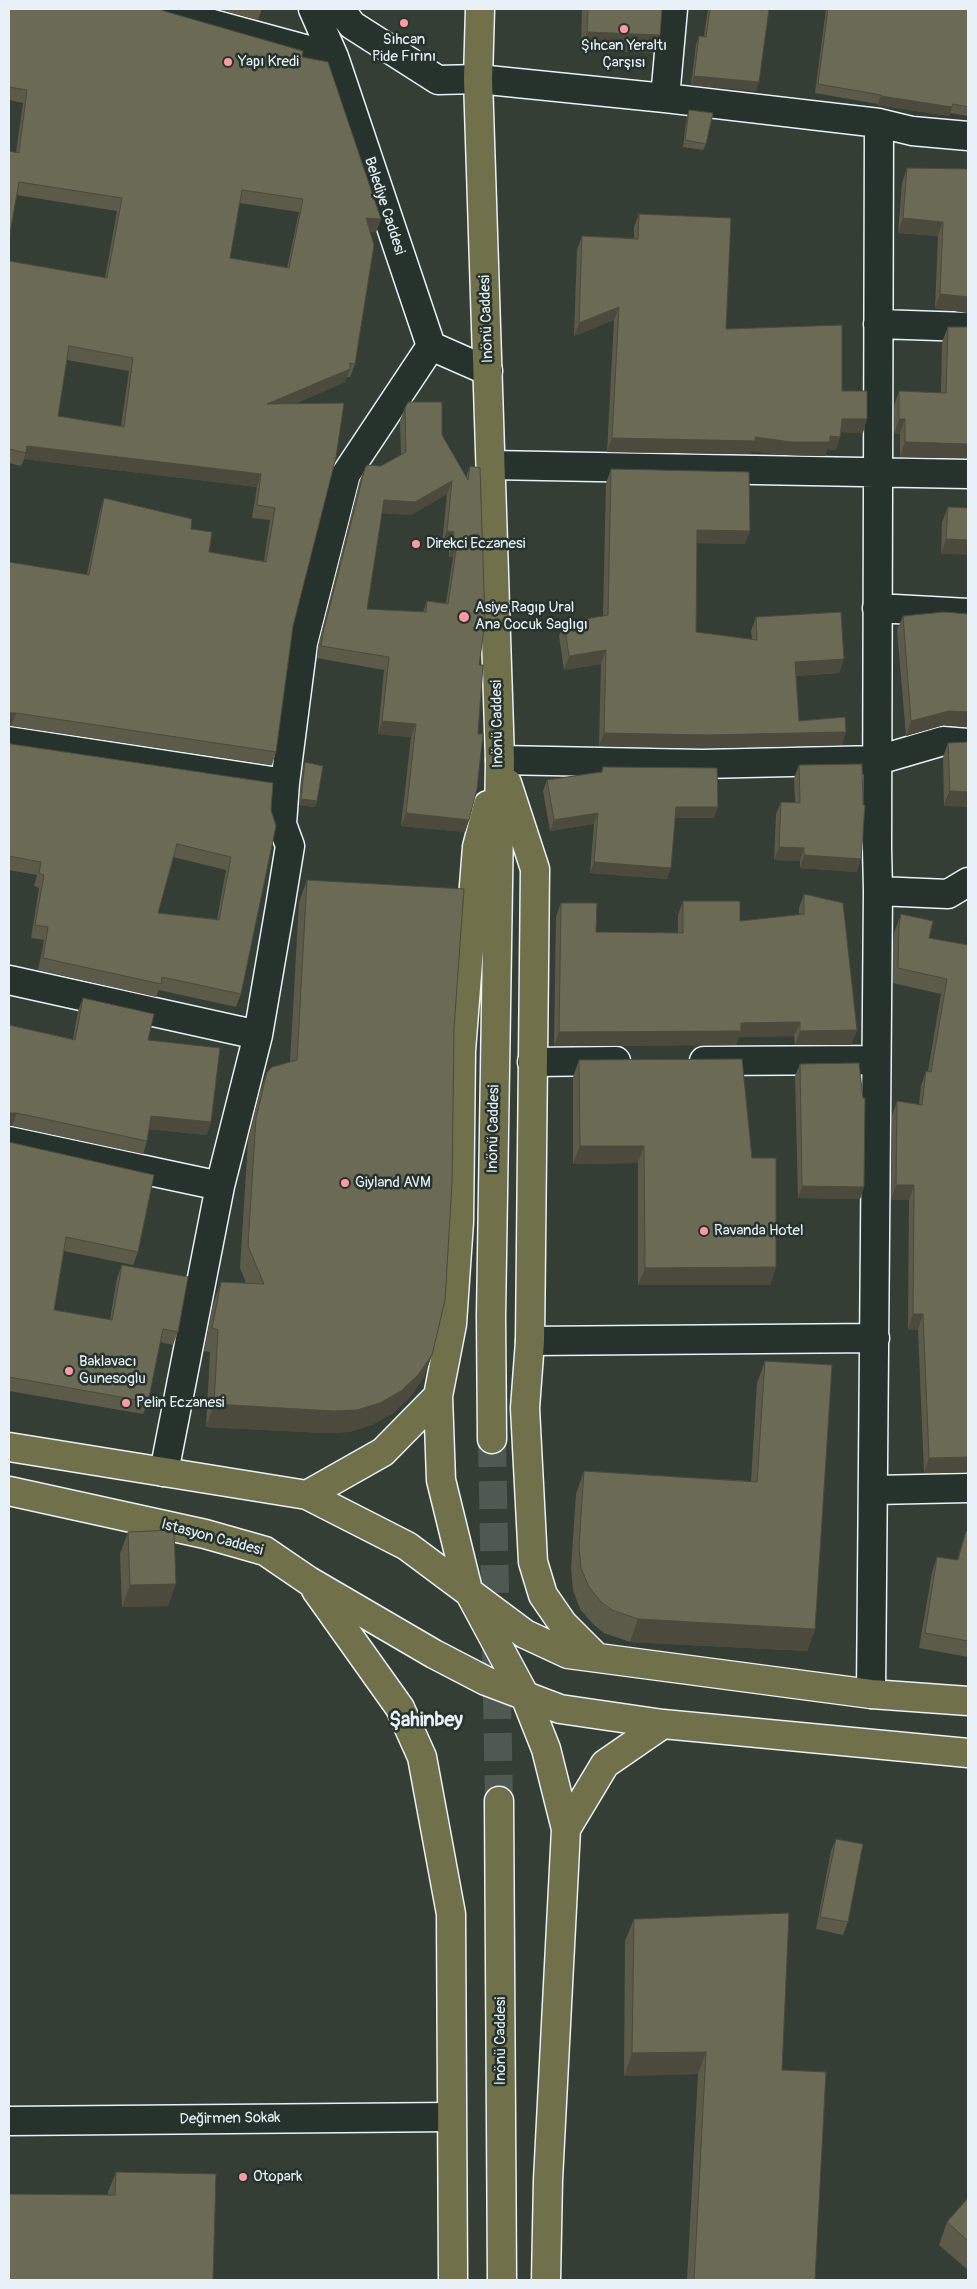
<!DOCTYPE html>
<html>
<head>
<meta charset="utf-8">
<style>
  body { margin:0 }
  #map { position:relative; width:977px; height:2289px; overflow:hidden; background:#343e35; font-family:Pangolin,sans-serif }
  canvas { display:block }
  .frame { position:absolute; inset:0; border:10px solid #e8f1f8; pointer-events:none }
</style>
</head>
<body>
<div id="map">
<canvas width="977" height="2289"></canvas>
<div class="frame"></div>
</div>
<script>
const ctx = document.querySelector('canvas').getContext('2d');
ctx.lineJoin = 'round';
const shape = rows => new Path2D(rows.map(r => 'M' + r).join(''));
function stroke(path, color, width, dash) { ctx.strokeStyle = color; ctx.lineWidth = width; ctx.lineCap = dash ? 'butt' : 'round'; ctx.setLineDash(dash || []); ctx.stroke(path); }
function fill(path, color) { ctx.fillStyle = color; ctx.fill(path, 'evenodd'); }
function drawText(font, color, halo, rows, align = 'center') {
  ctx.font = font + ' Pangolin,sans-serif'; ctx.lineWidth = 5; ctx.setLineDash([]); ctx.textBaseline = 'middle'; ctx.strokeStyle = halo; ctx.fillStyle = color; for (const [text, x, y, turn = 0] of rows) {
    ctx.save(); ctx.translate(x, y); ctx.rotate((+turn || 0) * Math.PI / 180); ctx.textAlign = isNaN(turn) ? turn : align; if (halo) ctx.strokeText(text, 0, 0); ctx.fillText(text, 0, 0); ctx.restore();
  }
}
stroke(shape([
  [492,1439,499,1801]
]), '#4f5952', 28, [28, 14]);
const minor = shape([
  [164,9,187,17,334,57],
  [313,9,334,57,431,346,488,371],
  [340,9,352,25,438,80,478,79,665,98,879,123,912,131,968,136],
  [665,98,673,9],
  [878,324,968,327],
  [491,465,968,474],
  [877,608,968,613],
  [9,741,285,783],
  [500,760,702,764,878,760,943,741,968,743],
  [878,891,948,894,968,882],
  [9,980,258,1035],
  [704,1061,876,1060],
  [532,1062,616,1061],
  [9,1141,220,1186],
  [530,1341,875,1338],
  [164,1472,220,1186,258,1035,281,901,290,846,282,824,285,783,303,643,346,474,431,346],
  [874,1490,968,1488],
  [871,1694,878,891,877,848,879,123],
  [9,2121,451,2117]
]);
const major = shape([
  [480,9,478,79,500,760,491,1316,492,1439],
  [507,783,535,869,530,1341,525,1408,533,1562,543,1595,563,1624,596,1657],
  [438,1396,441,1480,468,1590,525,1696,546,1749,566,1829,548,2180,546,2280],
  [9,1447,307,1495,407,1546,525,1634,568,1654,871,1694,968,1701],
  [9,1491,205,1534,265,1551,309,1581,434,1654,486,1681,560,1709,663,1724,968,1753],
  [307,1495,383,1452,438,1396,452,1324,459,1222,461,1051,477,847,488,805],
  [316,1590,400,1708,422,1757,451,1914,453,2280],
  [499,1801,502,2280],
  [566,1829,605,1764,663,1724]
]);
stroke(minor, '#e8f1f8', 31);
stroke(major, '#e8f1f8', 31);
stroke(minor, '#26332d', 28);
stroke(major, '#70704a', 28);
fill(shape([
  [9,9,164,11,302,57,381,219,376,232,370,232,355,364,350,377,347,377,345,382,294,404,293,626,276,752,272,765,11,726,9,726,87,574,100,511,104,498,191,529,209,552,264,561,270,520,252,518,257,487,24,459,21,466,9,463,9,261,105,278,117,211,16,195,16,153,23,103,9,100],
  [239,203,299,212,287,268,230,258],
  [67,360,129,371,121,426,58,416],
  [217,9,262,9,258,20],
  [582,9,662,9,660,35,653,53,581,50],
  [708,9,769,9,756,91,691,85,696,45,699,36,704,36],
  [826,9,968,9,968,116,950,113,949,116,877,105,878,104,815,93],
  [689,110,706,144,703,150,683,147,687,116],
  [907,168,968,169,968,313,935,308,938,236,898,233,902,183],
  [639,214,726,329,842,391,863,433,841,432,840,437,836,450,827,449,825,456,786,455,751,451,750,454,607,452,614,320,574,336,577,250,582,236,634,238,634,227],
  [948,327,968,458,900,457,900,434,894,433,894,406,899,391,941,393,942,342],
  [405,408,442,435,466,477,470,466,479,665,469,820,465,832,401,826,411,737,378,734,384,670,317,658,318,646,360,480,365,468,381,466,401,455,400,420],
  [447,494,442,544,449,545,449,557,453,557,446,603,427,601,423,612,367,609,382,513,411,515],
  [611,469,745,544,697,543,696,632,752,639,751,631,756,617,844,659,839,673,796,676,799,721,842,745,702,748,599,746,601,664,564,670,559,636,564,623,603,616,606,483],
  [948,507,968,508,941,554,942,522],
  [968,614,968,727,944,725,906,736,897,630,903,616],
  [9,742,11,744,273,783,241,994,236,1007,159,990,156,997,38,970,44,940,31,938,39,888,34,886,37,875,9,870],
  [173,857,226,870,217,919,158,913],
  [968,742,944,806,943,757,948,743],
  [305,762,317,801,315,807,299,805,303,769],
  [799,765,857,872,800,868,800,861,774,860,776,814,781,802,795,802,794,778],
  [603,767,714,818,675,818,667,879,590,873,594,824,550,831,543,791,547,780,601,772],
  [307,880,454,1028,432,1355,424,1377,410,1397,393,1413,372,1425,349,1432,325,1433,206,1427,210,1352,204,1351,213,1304,221,1282,246,1283,240,1268,248,1141,259,1095,267,1072,290,1062,299,902],
  [804,894,857,1030,851,1045,795,1045,794,1036,739,1037,736,1045,554,1046,556,917,561,903,596,932,678,933,678,915,683,901,740,921,799,915,799,908],
  [901,914,929,938,968,945,968,1472,924,1473,918,1330,908,1330,909,1200,891,1200,892,1116,897,1101,919,1105,921,1086,926,1071,928,1071,941,994,893,983,893,940,895,930],
  [83,998,148,1040,207,1135,149,1129,147,1141,143,1154,12,1126,9,1025,73,1039,78,1011],
  [579,1060,752,1158,776,1267,770,1285,638,1285,638,1163,573,1164,573,1077],
  [800,1064,864,1187,860,1199,798,1198,795,1076],
  [9,1142,138,1252,133,1265,64,1251,54,1310,110,1320,117,1278,122,1265,178,1332,173,1345,160,1342,148,1402,143,1414,9,1391],
  [765,1361,815,1629,807,1651,630,1642,604,1633,593,1624,580,1609,573,1590,571,1568,576,1494,584,1471,751,1481,757,1383],
  [966,1531,968,1532,968,1657,919,1648,932,1572,937,1557,957,1560],
  [128,1532,168,1606,122,1607,120,1554],
  [836,1839,848,1922,843,1935,816,1929,831,1851],
  [634,1919,782,2070,815,2280,687,2280,698,2074,624,2076,625,1941],
  [116,2172,213,2280,108,2195,108,2192],
  [968,2198,968,2270,939,2245,947,2222]
]), '#5c5b49');
fill(shape([
  [587,32,660,35,653,53,581,50],
  [694,76,759,82,756,91,691,85],
  [881,96,952,107,949,116,877,105],
  [366,218,381,219,376,232,362,231],
  [903,218,943,222,938,236,898,233],
  [940,294,968,297,968,313,935,308],
  [619,307,614,320,574,336,579,323],
  [350,369,345,382,262,417,267,404],
  [842,419,867,419,863,433,838,432],
  [899,419,905,419,900,434,894,433],
  [830,436,840,437,836,450,827,449,825,456,786,455,751,451,750,454,607,452,612,438,755,437],
  [905,442,968,444,968,458,900,457],
  [27,446,261,474,257,487,24,459],
  [452,481,447,494,411,515,380,513,384,500],
  [697,530,750,531,745,544,692,543],
  [447,531,454,532,449,545,442,544],
  [946,539,968,540,968,555,941,554],
  [453,544,457,545,453,557,449,557],
  [606,650,601,664,564,670,569,656],
  [844,659,839,673,790,676,795,662],
  [949,711,968,712,968,727,944,725,906,736,911,721],
  [9,713,16,713,11,726,9,726],
  [382,721,416,724,411,737,378,734],
  [846,732,842,745,702,748,599,746,604,733],
  [950,791,968,792,968,807,944,806],
  [301,799,317,801,315,807,299,805],
  [676,807,718,807,714,818,672,818],
  [406,813,469,820,465,832,401,826],
  [598,813,594,824,550,831,554,820],
  [779,847,804,848,800,861,774,860],
  [804,855,861,859,857,872,800,868],
  [594,862,671,868,667,879,590,873],
  [800,1022,794,1036,739,1037,736,1045,554,1046,559,1032,741,1023],
  [857,1030,851,1045,795,1045,800,1031],
  [9,1113,17,1113,12,1126,9,1126],
  [151,1116,211,1122,207,1135,147,1129],
  [580,1146,644,1146,638,1163,573,1164],
  [896,1185,914,1185,909,1200,891,1200],
  [802,1186,864,1187,860,1199,798,1198],
  [776,1267,770,1285,638,1285,645,1268],
  [913,1314,923,1314,918,1330,908,1330],
  [432,1355,424,1377,410,1397,393,1413,372,1425,349,1432,325,1433,206,1427,214,1404],
  [968,1457,968,1472,924,1473,929,1458],
  [176,1584,168,1606,122,1607,130,1585],
  [638,1619,815,1629,807,1651,630,1642],
  [706,2052,698,2074,624,2076,632,2053]
]), '#4b4a3c');
const building = shape([
  [9,9,160,9,164,11,303,51,302,57,328,62,381,219,366,218,374,245,355,364,350,363,350,369,267,404,344,403,336,457,293,626,276,752,16,713,9,713,9,562,89,575,104,498,192,519,191,529,212,532,209,552,266,562,275,508,257,505,261,474,27,446,26,453,9,449,9,261,107,278,122,198,19,182,9,239,9,151,19,153,27,90,9,87,9,9],
  [242,190,303,199,289,268,230,258,242,190],
  [69,346,133,358,124,427,58,416,69,346],
  [588,9,662,9,660,35,587,32,588,9],
  [710,9,769,9,759,82,694,76,699,36,706,37,710,9],
  [828,9,968,9,968,107,953,104,952,107,881,96,881,95,818,84,828,9],
  [689,110,713,113,706,144,685,140,689,110],
  [907,168,968,169,968,297,940,294,943,222,903,218,907,168],
  [639,214,731,218,726,329,842,325,842,391,867,391,867,419,842,419,840,437,830,436,830,442,791,442,755,437,755,441,612,438,619,307,579,323,582,236,638,239,639,214],
  [948,327,968,327,968,444,905,442,905,419,899,419,899,391,946,393,948,327],
  [408,402,442,402,442,435,468,480,470,466,480,468,485,622,479,665,483,665,478,734,483,734,477,789,469,820,406,813,416,724,382,721,389,657,321,646,323,633,365,468,367,465,381,466,406,452,405,408,408,402],
  [452,481,447,531,454,532,453,544,457,545,448,604,427,601,426,612,367,609,384,500,415,502,452,481],
  [611,469,749,472,750,531,697,530,696,632,757,640,756,617,841,612,844,659,795,662,799,721,845,717,846,732,707,735,604,733,606,650,569,656,564,623,608,615,611,469],
  [948,507,968,508,968,540,946,539,948,507],
  [944,612,968,614,968,712,949,711,911,721,903,616,944,612],
  [9,742,11,744,273,783,271,810,276,826,241,994,162,977,161,984,43,958,48,927,35,925,44,875,39,873,41,862,9,856,9,742],
  [177,844,231,857,219,920,158,913,177,844],
  [968,742,968,792,950,791,948,743,968,742],
  [305,762,323,766,317,801,301,799,305,762],
  [862,764,863,805,865,805,861,859,804,855,804,848,779,847,781,802,800,803,799,765,862,764],
  [603,767,717,768,718,807,676,807,671,868,594,862,598,813,554,820,547,780,602,772,603,767],
  [307,880,464,889,454,1028,452,1184,445,1300,432,1355,418,1375,401,1391,380,1403,357,1410,333,1411,214,1404,218,1330,212,1328,221,1282,264,1284,248,1246,256,1118,267,1072,272,1067,297,1060,307,880],
  [804,894,843,903,857,1030,800,1031,800,1022,741,1023,741,1031,559,1032,561,903,597,903,596,932,683,933,683,901,740,901,740,921,804,914,804,894],
  [901,914,933,921,929,938,968,945,968,1457,929,1458,923,1314,913,1314,914,1185,896,1185,897,1101,922,1105,926,1071,931,1072,947,979,898,968,899,925,901,914],
  [83,998,154,1014,148,1040,220,1048,211,1122,151,1116,147,1141,17,1113,9,1113,9,1025,75,1040,83,998],
  [742,1059,752,1158,776,1158,776,1267,645,1268,644,1146,580,1146,579,1060,742,1059],
  [859,1063,863,1098,865,1098,864,1187,802,1186,800,1064,859,1063],
  [9,1142,154,1175,138,1252,66,1237,54,1310,112,1320,122,1265,188,1277,178,1332,163,1329,148,1402,9,1377,9,1142],
  [765,1361,832,1365,815,1629,638,1619,612,1610,601,1602,589,1587,581,1568,579,1546,584,1471,757,1482,765,1361],
  [174,1530,176,1584,130,1585,128,1532,174,1530],
  [966,1531,968,1532,968,1641,925,1633,937,1557,958,1560,966,1531],
  [836,1839,863,1844,848,1922,820,1917,836,1839],
  [789,1913,782,2070,826,2072,815,2280,694,2280,706,2052,632,2053,634,1919,789,1913],
  [116,2172,216,2174,213,2280,9,2280,9,2194,115,2195,116,2172],
  [968,2198,968,2241,947,2222,968,2198]
]);
fill(building, '#6b6a55');
stroke(building, '#4b4a3c', 1);
for (const [x, y, r, color] of [
  [404,23,5,"#ff9aa2"],
  [624,29,5,"#ff9aa2"],
  [228,62,5,"#ff9aa2"],
  [416,544,5,"#ff9aa2"],
  [464,617,6,"#ff9aa2"],
  [345,1183,5,"#ff9aa2"],
  [704,1231,5,"#ff9aa2"],
  [69,1371,5,"#ff9aa2"],
  [126,1403,5,"#ff9aa2"],
  [243,2177,5,"#ff9aa2"]
]) { const dot = new Path2D(); dot.arc(x, y, r, 0, 2 * Math.PI); ctx.fillStyle = color; ctx.fill(dot); stroke(dot, '#26332d', 2); }
drawText('15px', '#e8f1f8', '#26332d', [
  ["Sıhcan",404,40,"center"],
  ["Pide Fırını",404,57,"center"],
  ["Şıhcan Yeraltı",624,46,"center"],
  ["Çarşısı",624,63,"center"],
  ["Yapı Kredi",238,62],
  ["Direkci Eczanesi",426,544],
  ["Asiye Ragıp Ural",475,608],
  ["Ana Cocuk Saglıgı",475,625],
  ["Giyland AVM",355,1183],
  ["Ravanda Hotel",714,1231],
  ["Baklavacı",79,1362],
  ["Gunesoglu",79,1379],
  ["Pelin Eczanesi",136,1403],
  ["Otopark",253,2177]
], 'left');
drawText('15px', '#e8f1f8', '#26332d', [
  ["Belediye Caddesi",384,206,72],
  ["Inönü Caddesi",487,319,-92],
  ["Inönü Caddesi",498,724,-91],
  ["Inönü Caddesi",494,1129,-89],
  ["Istasyon Caddesi",212,1538,15],
  ["Inönü Caddesi",501,2041,-90],
  ["Değirmen Sokak",230,2119,-1]
]);
drawText('bold 20px', '#e8f1f8', '#26332d', [
  ["Şahinbey",426,1721]
]);
</script>
</body>
</html>
